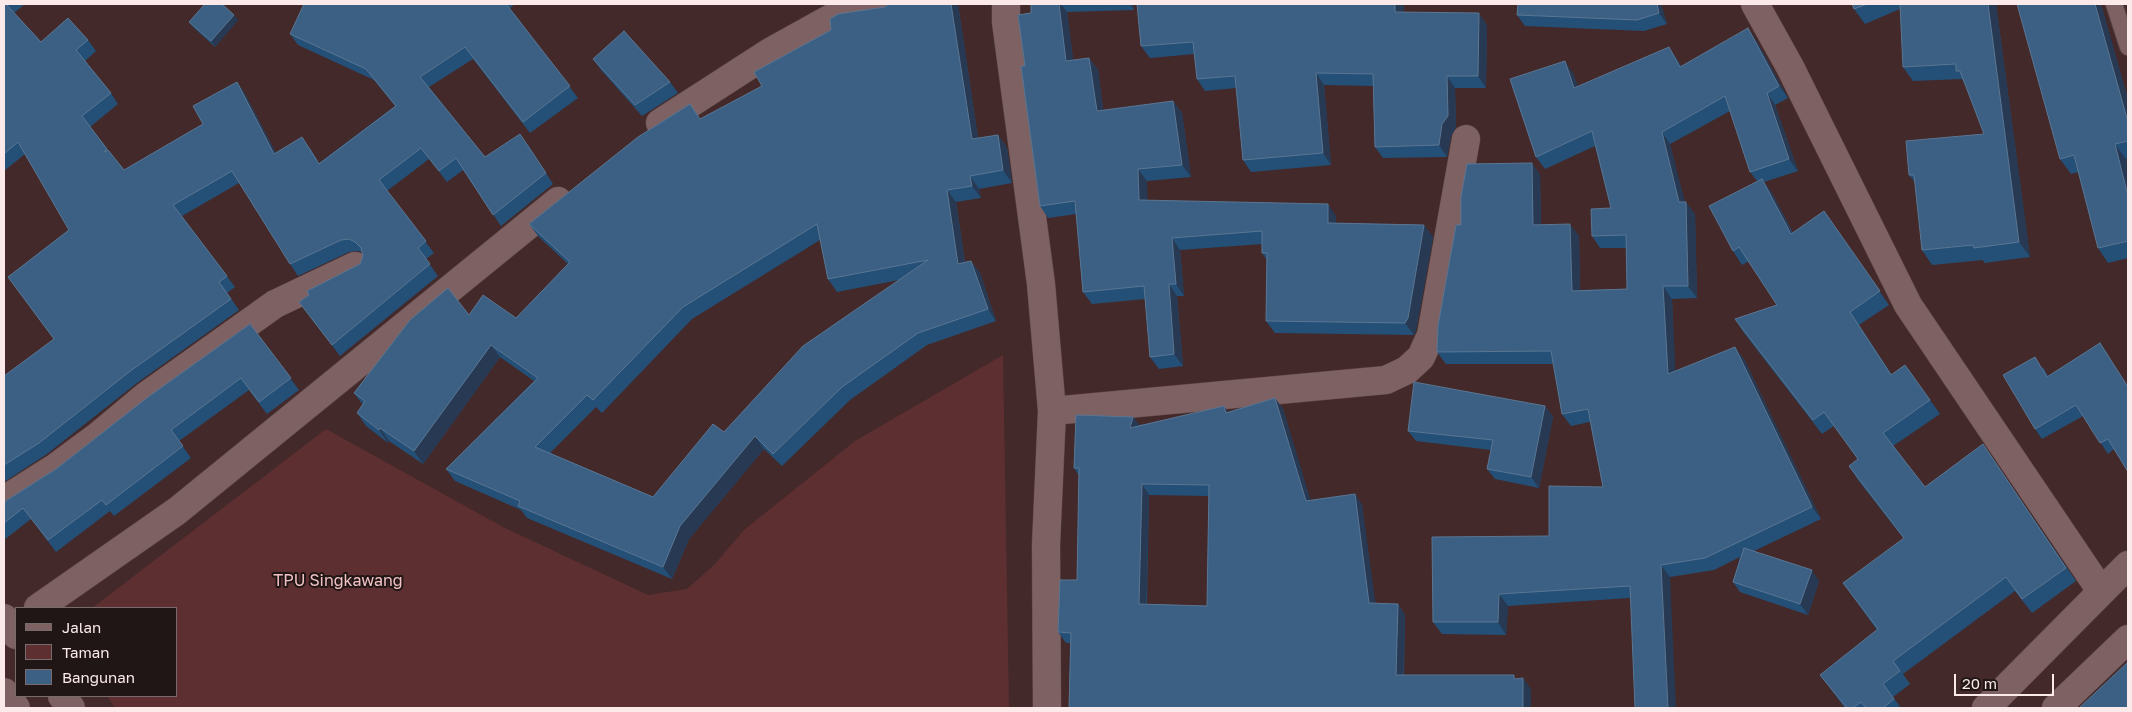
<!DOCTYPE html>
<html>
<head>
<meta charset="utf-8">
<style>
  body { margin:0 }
  #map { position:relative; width:2132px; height:712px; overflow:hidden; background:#43292a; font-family:"Golos Text",sans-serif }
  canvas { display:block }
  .frame { position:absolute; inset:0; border:5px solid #fceaea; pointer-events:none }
  .legend { position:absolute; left:15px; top:607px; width:162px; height:90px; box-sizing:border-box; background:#211616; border:1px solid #796b6b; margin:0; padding:6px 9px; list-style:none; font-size:15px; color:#fceaea }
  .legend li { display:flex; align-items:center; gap:10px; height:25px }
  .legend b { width:25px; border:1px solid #796b6b }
  .scale { position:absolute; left:1954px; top:674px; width:100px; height:22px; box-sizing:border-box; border:2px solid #fceaea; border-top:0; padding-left:6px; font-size:15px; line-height:18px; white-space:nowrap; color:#fceaea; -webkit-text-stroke:4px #211616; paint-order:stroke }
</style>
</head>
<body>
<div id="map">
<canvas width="2132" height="712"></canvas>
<div class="frame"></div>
<ul class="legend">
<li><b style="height:6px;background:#7e6162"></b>Jalan</li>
<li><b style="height:14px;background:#5d2f31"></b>Taman</li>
<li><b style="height:14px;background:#3b6083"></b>Bangunan</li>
</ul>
<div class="scale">20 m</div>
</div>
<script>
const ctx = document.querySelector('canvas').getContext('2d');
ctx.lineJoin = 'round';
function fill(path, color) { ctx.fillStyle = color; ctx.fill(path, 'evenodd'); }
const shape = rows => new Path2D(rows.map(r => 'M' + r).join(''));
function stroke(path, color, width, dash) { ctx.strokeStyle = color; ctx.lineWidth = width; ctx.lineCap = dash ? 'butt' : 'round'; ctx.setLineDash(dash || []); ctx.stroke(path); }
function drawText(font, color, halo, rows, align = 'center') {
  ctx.font = font + ' "Golos Text",sans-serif'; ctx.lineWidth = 4; ctx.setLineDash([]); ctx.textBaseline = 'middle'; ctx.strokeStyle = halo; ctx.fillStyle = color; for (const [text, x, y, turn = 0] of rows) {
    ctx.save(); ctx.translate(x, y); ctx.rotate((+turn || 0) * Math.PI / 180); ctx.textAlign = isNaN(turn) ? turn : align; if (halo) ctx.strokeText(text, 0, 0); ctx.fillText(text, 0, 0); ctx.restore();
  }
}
fill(shape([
  [1003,355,1009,708,115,708,107,696,176,696,176,608,92,608,326,429,505,528,648,595,687,589,714,565,744,530,855,441]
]), '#5d2f31');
const service = shape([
  [2114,4,2128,47]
]);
const minor = shape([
  [1006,4,1006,22,1041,284,1052,411,1046,545,1047,708],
  [1755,4,1790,67,1908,305,2101,591],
  [660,123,770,52,842,12,889,4],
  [1052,411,1386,380,1407,370,1421,357,1431,335,1466,139],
  [4,500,56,467,98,436,146,396,275,304,355,266],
  [38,608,177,511,558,201]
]);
const secondary = shape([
  [4,618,16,635],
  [4,692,16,708],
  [62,696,71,708],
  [1986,708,2128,565],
  [2056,708,2128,639]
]);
stroke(service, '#5b4647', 18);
stroke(minor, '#5b4647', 29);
stroke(secondary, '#5b4647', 29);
stroke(service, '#7e6162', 16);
stroke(minor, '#7e6162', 28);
stroke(secondary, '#7e6162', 28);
fill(shape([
  [4,4,25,4,14,13,41,42,88,40,96,51,85,61,111,93,118,104,90,127,124,170,203,124,237,82,245,94,276,153,310,148,319,163,395,106,374,80,298,45,290,34,304,4,512,4,513,6,510,8,578,98,530,133,473,59,429,87,485,157,528,145,553,184,501,226,463,170,447,182,429,159,387,191,434,253,426,259,438,276,340,356,299,302,360,264,363,256,362,252,357,251,349,252,298,276,290,264,239,183,182,216,235,287,227,293,239,310,137,383,47,454,4,482,4,376,54,339,8,277,69,230,25,154,4,171],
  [889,4,958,4,978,138,998,135,1007,148,1012,183,979,189,981,198,956,202,965,262,971,261,980,273,996,321,927,345,850,400,782,466,764,449,689,539,672,579,527,518,521,510,455,481,446,469,534,381,500,357,423,464,389,441,388,443,366,426,357,413,363,405,354,393,469,315,516,318,568,264,538,236,529,224,701,119,762,86],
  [820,240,828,279,837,292,899,280,724,432,653,497,550,453,596,407,602,413,692,319],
  [1031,4,1134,4,1134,10,1067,12,1073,60,1089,58,1098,70,1103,110,1173,101,1182,113,1191,177,1147,181,1147,200,1336,216,1336,223,1424,225,1433,237,1416,330,1414,335,1275,333,1266,321,1267,260,1262,253,1262,244,1180,250,1184,296,1177,296,1183,366,1159,369,1150,357,1145,299,1092,304,1083,292,1076,214,1048,218,1040,206,1025,66,1031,13],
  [1137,4,1404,4,1403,12,1487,25,1486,88,1455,88,1456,127,1451,136,1447,157,1383,158,1375,147,1373,86,1324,85,1331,165,1251,172,1243,160,1236,88,1205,91,1197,79,1195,54,1150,58,1141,46],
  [1518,4,1661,4,1667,24,1644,31,1525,26,1517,15],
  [1852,4,1996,4,2030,257,1984,263,1983,260,1932,265,1922,250,1915,182,1909,175,1984,134,1966,85,1962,79,1913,81,1903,67,1900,9,1865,24,1854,9],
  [2101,4,2128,100,2128,158,2126,159,2128,170,2128,258,2108,263,2098,248,2078,172,2071,174,2060,159],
  [238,20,215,47,193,27,189,22],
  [1756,40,1788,98,1775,105,1798,171,1764,182,1772,193,1793,233,1824,211,1889,305,1859,325,1892,375,1905,365,1940,414,1893,446,1925,487,1992,458,2076,581,2032,613,2015,591,1903,674,1910,684,1893,697,1901,708,1845,708,1820,675,1877,630,1843,583,1904,539,1858,480,1849,466,1858,459,1834,426,1822,434,1744,333,1735,319,1777,305,1749,261,1742,265,1733,251,1757,181,1750,172,1730,111,1670,144,1684,202,1695,214,1697,298,1672,299,1675,371,1744,359,1821,519,1754,551,1819,581,1808,615,1740,592,1733,582,1740,557,1714,570,1670,577,1630,598,1508,606,1506,635,1442,634,1433,622,1549,536,1603,487,1590,422,1571,426,1562,414,1553,364,1446,364,1437,352,1461,225,1532,163,1540,175,1541,225,1579,236,1580,290,1627,289,1626,248,1600,248,1592,236,1611,208,1595,146,1545,169,1536,157,1573,73,1578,87,1677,59,1681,66],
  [593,59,670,82,678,93,642,116,601,70],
  [250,324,299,390,267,414,249,390,179,441,191,458,114,516,110,511,56,552,31,519,4,540,4,502,56,469],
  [2100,343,2107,353,2114,449,2108,454,2083,416,2042,439,2035,429,2043,367,2048,376],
  [1275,398,1283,409,1310,500,1355,494,1362,505,1375,604,1398,604,1405,615,1404,675,1517,679,1531,689,1531,708,1069,708,1070,643,1066,643,1058,632,1077,580,1079,476,1074,468,1133,417,1139,425,1229,412],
  [1149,495,1209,496,1207,606,1147,604],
  [1545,406,1553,417,1539,488,1495,479,1487,469,1491,450,1416,441,1408,431]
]), '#245077');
fill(shape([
  [951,4,958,4,980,152,972,139],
  [1059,4,1061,4,1067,12,1075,73,1066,61],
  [1130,4,1134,4,1134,10],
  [1395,4,1404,4,1403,24,1395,12],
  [1657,4,1661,4,1667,24,1659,13],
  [1988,4,1996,4,2030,257,2019,242],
  [2095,4,2101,4,2128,100,2128,122],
  [1479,13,1487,25,1486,88,1478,76],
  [234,15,238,20,215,47,211,41],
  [1748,28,1756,40,1788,98,1779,86],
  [1669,47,1677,59,1688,79,1680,67],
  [1089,58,1098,70,1105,123,1097,111],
  [1565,61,1573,73,1583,101,1574,88],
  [1316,73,1324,85,1331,165,1323,153],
  [1447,76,1455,88,1456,127,1451,136,1447,157,1439,145],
  [237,82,245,94,282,165,274,154],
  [1767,93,1775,105,1798,171,1789,159],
  [1173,101,1182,113,1191,177,1182,165],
  [1662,132,1670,144,1687,210,1686,202,1695,214,1697,298,1688,286,1679,202],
  [998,135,1007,148,1012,183,1003,170],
  [2115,144,2126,159,2128,170,2128,196],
  [1532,163,1540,175,1541,237,1533,225],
  [1138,169,1147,181,1148,212,1139,200],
  [970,176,979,189,981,198,972,186],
  [1762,179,1772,193,1800,248,1791,234],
  [947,190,956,202,967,277,958,264],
  [1328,204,1336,216,1336,235,1328,223],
  [1570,224,1579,236,1580,303,1572,291],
  [1424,225,1433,237,1416,330,1414,335,1405,323],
  [1172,238,1180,250,1184,296,1176,284],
  [971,261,980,273,996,321,988,309],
  [1169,284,1177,296,1183,366,1174,354],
  [1663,286,1672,299,1676,386,1668,374],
  [491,345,500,357,423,464,414,451],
  [1735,347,1744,359,1821,519,1812,507],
  [1275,398,1283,409,1314,511,1306,501],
  [1224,406,1231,416,1226,413],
  [1545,406,1553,417,1539,488,1531,477],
  [1133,417,1141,428,1130,428],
  [380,428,389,441,388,443,379,430],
  [755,436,764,449,689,539,672,579,663,567,680,526],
  [1142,484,1149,495,1146,615,1139,604],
  [1355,494,1362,505,1377,614,1369,603],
  [1661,565,1670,577,1676,708,1668,708],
  [1812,570,1819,581,1808,615,1800,604],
  [1499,594,1508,606,1506,635,1498,622],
  [1398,604,1405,615,1403,686,1396,675],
  [1523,678,1531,689,1531,708,1523,708]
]), '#273953');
const building = shape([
  [4,4,6,4,41,42,68,18,88,40,76,50,111,93,82,116,107,149,104,152,108,150,124,170,203,124,193,106,237,82,274,154,302,137,319,164,396,106,366,69,290,34,304,4,506,4,570,86,523,122,465,47,420,77,485,157,520,134,546,173,493,215,456,158,439,171,421,148,379,180,426,241,418,248,430,264,332,345,299,302,309,295,307,291,360,264,363,256,361,248,355,242,349,239,341,240,290,264,232,171,173,205,227,276,219,282,231,299,129,372,39,443,4,465,4,376,54,339,8,277,69,230,18,142,4,154,4,4],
  [205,4,222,4,234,15,211,41,189,22,205,4],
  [889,4,951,4,972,139,998,135,1003,170,970,176,972,186,947,190,958,264,971,261,988,309,918,333,842,387,773,454,755,436,680,526,663,567,518,506,520,501,446,469,538,378,491,345,414,451,380,428,379,430,357,413,365,401,354,393,410,320,448,288,469,315,483,295,516,318,570,262,529,224,638,137,690,104,700,119,762,86,754,72,831,30,830,19,838,14,885,7,889,4],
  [817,224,828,279,928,260,803,346,724,432,713,424,653,497,535,447,587,395,593,400,683,307,817,224],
  [1031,4,1059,4,1066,61,1089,58,1097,111,1173,101,1182,165,1138,169,1139,200,1328,204,1328,223,1424,225,1408,318,1405,323,1266,321,1267,253,1262,253,1262,231,1172,238,1176,284,1169,284,1174,354,1150,357,1144,286,1083,292,1075,201,1040,206,1021,66,1025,66,1018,15,1031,13,1031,4],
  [1137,4,1395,4,1395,12,1479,13,1478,76,1447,76,1448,116,1442,124,1439,145,1375,147,1373,74,1316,73,1323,153,1243,160,1235,76,1197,79,1193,42,1141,46,1137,4],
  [1518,4,1657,4,1659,13,1637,20,1517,15,1518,4],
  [1852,4,1867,4,1854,9,1852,4],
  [1900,4,1988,4,2019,242,1974,248,1973,245,1922,250,1914,175,1909,175,1906,141,1984,134,1960,71,1956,71,1956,64,1903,67,1900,4],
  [2017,4,2095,4,2128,122,2128,141,2115,144,2128,196,2128,241,2098,248,2074,155,2060,159,2017,4],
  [1748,28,1779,86,1767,93,1789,159,1750,172,1725,96,1662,132,1679,202,1686,202,1688,286,1663,286,1668,374,1735,347,1812,507,1705,558,1661,565,1668,708,1635,708,1630,586,1499,594,1498,622,1433,622,1432,537,1549,536,1549,486,1603,487,1588,409,1562,414,1551,351,1437,352,1438,326,1456,225,1461,225,1461,197,1467,164,1532,163,1533,225,1570,224,1572,291,1627,289,1626,235,1592,236,1591,209,1611,208,1592,131,1536,157,1510,79,1565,61,1574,88,1669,47,1680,67,1748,28],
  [624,31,670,82,635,105,593,59,624,31],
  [1762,179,1791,234,1824,211,1880,291,1850,312,1891,375,1905,365,1930,400,1883,433,1925,487,1983,444,2066,568,2022,599,2006,577,1893,661,1900,671,1883,684,1894,699,1883,708,1866,708,1861,702,1853,708,1847,708,1820,675,1878,629,1843,583,1904,538,1849,466,1858,459,1824,412,1813,420,1735,319,1777,305,1739,247,1733,251,1709,206,1762,179],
  [250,324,291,378,259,402,241,378,171,430,183,446,106,505,102,500,48,540,23,508,4,523,4,502,56,469,148,397,250,324],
  [2100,343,2128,387,2128,472,2108,439,2100,443,2076,405,2035,429,2003,375,2035,357,2047,377,2100,343],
  [1414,382,1545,406,1531,477,1487,469,1493,440,1408,431,1414,382],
  [1275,398,1306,501,1355,494,1369,603,1398,604,1396,675,1514,675,1514,679,1523,678,1523,708,1069,708,1071,633,1058,632,1060,580,1077,580,1079,468,1074,468,1076,415,1133,417,1130,428,1224,406,1226,413,1275,398],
  [1142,484,1209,485,1207,606,1139,604,1142,484],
  [1744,548,1812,570,1800,604,1733,582,1744,548],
  [2128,662,2128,708,2079,708,2128,662]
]);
fill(building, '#3b6083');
stroke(building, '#5a7693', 1);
drawText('16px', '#f2c1c2', '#211616', [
  ["TPU Singkawang",338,581]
]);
</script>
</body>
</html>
